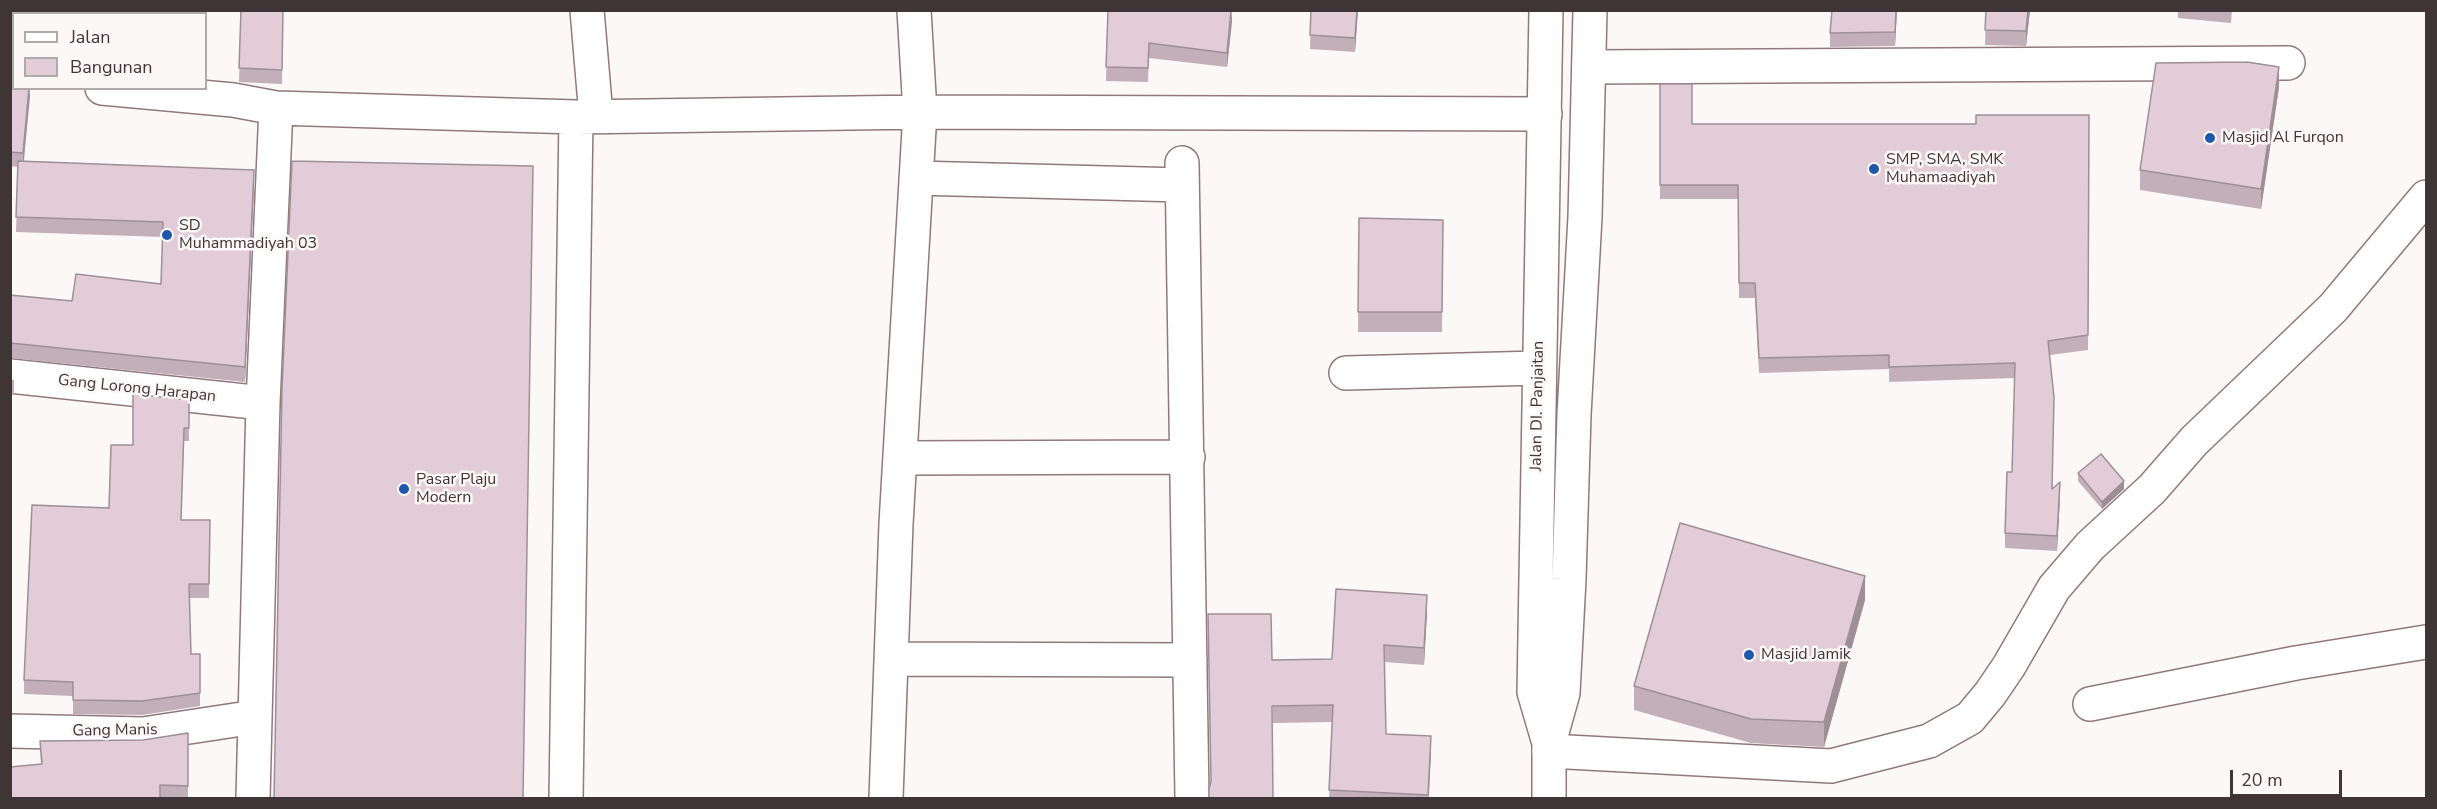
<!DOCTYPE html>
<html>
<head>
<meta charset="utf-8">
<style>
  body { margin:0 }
  #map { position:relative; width:2437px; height:809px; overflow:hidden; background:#fdf8f8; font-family:"Nunito Sans",sans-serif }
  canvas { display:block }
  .frame { position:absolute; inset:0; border:12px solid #3f3537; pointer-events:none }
  .legend { position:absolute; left:12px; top:12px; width:195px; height:78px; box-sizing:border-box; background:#fdf8f8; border:2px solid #b1aaab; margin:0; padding:8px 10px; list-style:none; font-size:18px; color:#3f3537 }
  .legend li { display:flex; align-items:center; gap:12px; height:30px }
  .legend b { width:30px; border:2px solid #b1aaab }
  .scale { position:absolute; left:2230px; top:770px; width:112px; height:27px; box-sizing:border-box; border:3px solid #3f3537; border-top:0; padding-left:8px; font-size:18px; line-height:21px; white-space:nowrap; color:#3f3537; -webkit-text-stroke:4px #fdf8f8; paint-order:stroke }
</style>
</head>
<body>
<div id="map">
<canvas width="2437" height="809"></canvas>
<div class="frame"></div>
<ul class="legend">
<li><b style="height:8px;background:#fff"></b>Jalan</li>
<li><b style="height:16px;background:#e2ccd7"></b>Bangunan</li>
</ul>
<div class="scale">20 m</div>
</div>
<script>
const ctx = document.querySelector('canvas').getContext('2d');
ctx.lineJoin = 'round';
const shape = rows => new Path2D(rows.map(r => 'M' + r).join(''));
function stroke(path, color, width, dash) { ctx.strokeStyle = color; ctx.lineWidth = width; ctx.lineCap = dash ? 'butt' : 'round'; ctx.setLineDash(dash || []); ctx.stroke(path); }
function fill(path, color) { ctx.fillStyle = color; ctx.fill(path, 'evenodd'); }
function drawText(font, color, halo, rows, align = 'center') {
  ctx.font = font + ' "Nunito Sans",sans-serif'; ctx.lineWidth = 5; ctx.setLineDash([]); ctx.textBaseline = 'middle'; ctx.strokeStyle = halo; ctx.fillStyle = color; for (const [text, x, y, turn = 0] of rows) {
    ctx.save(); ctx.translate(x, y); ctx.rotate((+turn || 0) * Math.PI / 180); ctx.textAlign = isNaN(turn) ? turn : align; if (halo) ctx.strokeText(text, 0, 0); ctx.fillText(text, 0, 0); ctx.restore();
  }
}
const minor = shape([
  [587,10,596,116],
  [1589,67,2288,63],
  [10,80,14,81],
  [102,88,233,100,276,108,576,117,920,112,1545,114],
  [1182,163,1192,798],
  [916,178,1182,185],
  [1346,373,1538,368],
  [10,376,263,403],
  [901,458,1188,457],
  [891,659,1190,660],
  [2090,704,2296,663,2426,642],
  [10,731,143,734,255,717],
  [1549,751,1831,766,1929,741,1970,718,1990,694,2009,666,2054,588,2090,546,2152,489,2194,441,2333,308,2426,197],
  [253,798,263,403,276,108],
  [566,798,576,117],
  [886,798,896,524,920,112,914,10]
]);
const major = shape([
  [1546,10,1534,692,1549,743,1549,798],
  [1549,743,1563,693,1569,579,1574,415,1585,217,1590,10]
]);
stroke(minor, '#90797c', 36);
stroke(major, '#90797c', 36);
stroke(minor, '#fff', 33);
stroke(major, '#fff', 33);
fill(shape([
  [241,10,283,10,282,84,239,82],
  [1108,10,1232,21,1227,67,1149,58,1148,82,1106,81],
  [1311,10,1358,10,1355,52,1310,49],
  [1897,10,1895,46,1830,47,1830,33],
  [1986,10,2030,10,2026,46,1985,45],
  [2178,10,2232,10,2231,23,2178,18],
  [1660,84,1692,124,1976,124,2089,115,2088,350,2050,355,2054,412,2052,488,2060,497,2057,551,2005,548,2005,533,2012,472,2015,378,1889,382,1889,369,1759,373,1755,298,1739,298,1738,199,1660,199],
  [10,85,30,88,24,161,254,185,245,382,10,358,10,295,72,301,161,284,163,237,16,232,18,167,10,166],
  [2279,87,2261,209,2140,190,2140,170],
  [1359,218,1443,220,1442,332,1358,332],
  [10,379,14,380,14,395,10,395],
  [189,400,189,441,184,441,181,520,210,520,209,598,189,598,191,654,200,654,200,706,142,715,73,714,73,696,24,694,24,680,109,508,133,445],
  [2078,473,2124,489,2102,509,2078,481],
  [1865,600,1824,747,1751,743,1634,710,1634,686],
  [1427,612,1424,665,1384,662,1386,734,1431,753,1429,798,1329,798,1332,722,1273,723,1272,660,1332,659],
  [188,733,188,798,10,798,41,764,40,741,143,740]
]), '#c2afb9');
fill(shape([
  [1232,10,1232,21,1227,67,1227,53],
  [1357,10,1358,10,1355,52,1355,38],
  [1896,10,1897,10,1895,46,1895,32],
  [2028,10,2030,10,2026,46,2026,31],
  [2279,67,2279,87,2261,209,2261,189],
  [29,88,30,97,23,167,23,153],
  [254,170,254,185,245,382,245,367],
  [2124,481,2124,489,2102,509,2102,502],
  [2060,482,2060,497,2057,551,2057,536],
  [1865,576,1865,600,1824,747,1824,722],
  [1427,595,1427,612,1424,665,1424,648],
  [1431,736,1431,753,1428,798]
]), '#9e8f96');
const building = shape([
  [55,10,101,10,101,14,55,14,55,10],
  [241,10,283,10,282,70,239,68,241,10],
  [1108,10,1231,10,1227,53,1149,43,1148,68,1106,67,1108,10],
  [1311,10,1357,10,1355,38,1310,35,1311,10],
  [1832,10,1896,10,1895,32,1830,33,1832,10],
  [1986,10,2028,10,2026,31,1985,30,1986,10],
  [2247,62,2279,67,2261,189,2140,170,2156,63,2247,62],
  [14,84,14,88,29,88,23,153,10,152,10,85,14,84],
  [1660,84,1692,84,1692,124,1976,124,1976,115,2089,115,2088,335,2048,341,2054,397,2052,489,2060,482,2057,536,2005,533,2007,472,2012,472,2015,363,1889,367,1889,355,1759,358,1755,283,1739,283,1738,185,1660,185,1660,84],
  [18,161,254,170,245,367,10,343,10,295,72,301,76,274,161,284,163,222,16,217,18,161],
  [292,161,533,166,523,798,274,798,282,389,292,161],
  [1359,218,1443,220,1442,312,1358,312,1359,218],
  [133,394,189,400,189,428,184,428,181,520,210,520,209,584,189,584,191,654,200,654,200,693,142,701,73,700,73,682,24,680,32,505,109,508,111,445,133,445,133,394],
  [2101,454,2124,481,2102,502,2078,473,2101,454],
  [1680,523,1865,576,1824,722,1751,719,1634,686,1680,523],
  [1336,589,1427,595,1424,648,1384,645,1386,734,1431,736,1428,795,1329,790,1333,705,1272,706,1273,798,1209,798,1209,789,1211,781,1208,614,1271,614,1272,660,1332,659,1336,589],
  [188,733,188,786,160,785,160,798,10,798,10,767,42,764,40,741,143,740,188,733]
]);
fill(building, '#e2ccd7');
stroke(building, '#9e8f96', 1.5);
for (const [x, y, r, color] of [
  [2210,138,6,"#1f58aa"],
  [1874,169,6,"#1f58aa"],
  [167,235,6,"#1f58aa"],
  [404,489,6,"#1f58aa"],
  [1749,655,6,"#1f58aa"]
]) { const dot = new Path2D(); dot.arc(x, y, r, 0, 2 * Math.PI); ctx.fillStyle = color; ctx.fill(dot); stroke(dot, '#fdf8f8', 2); }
drawText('16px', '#3f3537', '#fdf8f8', [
  ["Masjid Al Furqon",2222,138],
  ["SMP, SMA, SMK",1886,160],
  ["Muhamaadiyah",1886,178],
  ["SD",179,226],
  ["Muhammadiyah 03",179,244],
  ["Pasar Plaju",416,480],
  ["Modern",416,498],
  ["Masjid Jamik",1761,655]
], 'left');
drawText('16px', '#3f3537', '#fdf8f8', [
  ["Gang Lorong Harapan",137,389,6],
  ["Jalan DI. Panjaitan",1538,406,-89],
  ["Gang Manis",115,731,-1]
]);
</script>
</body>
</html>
